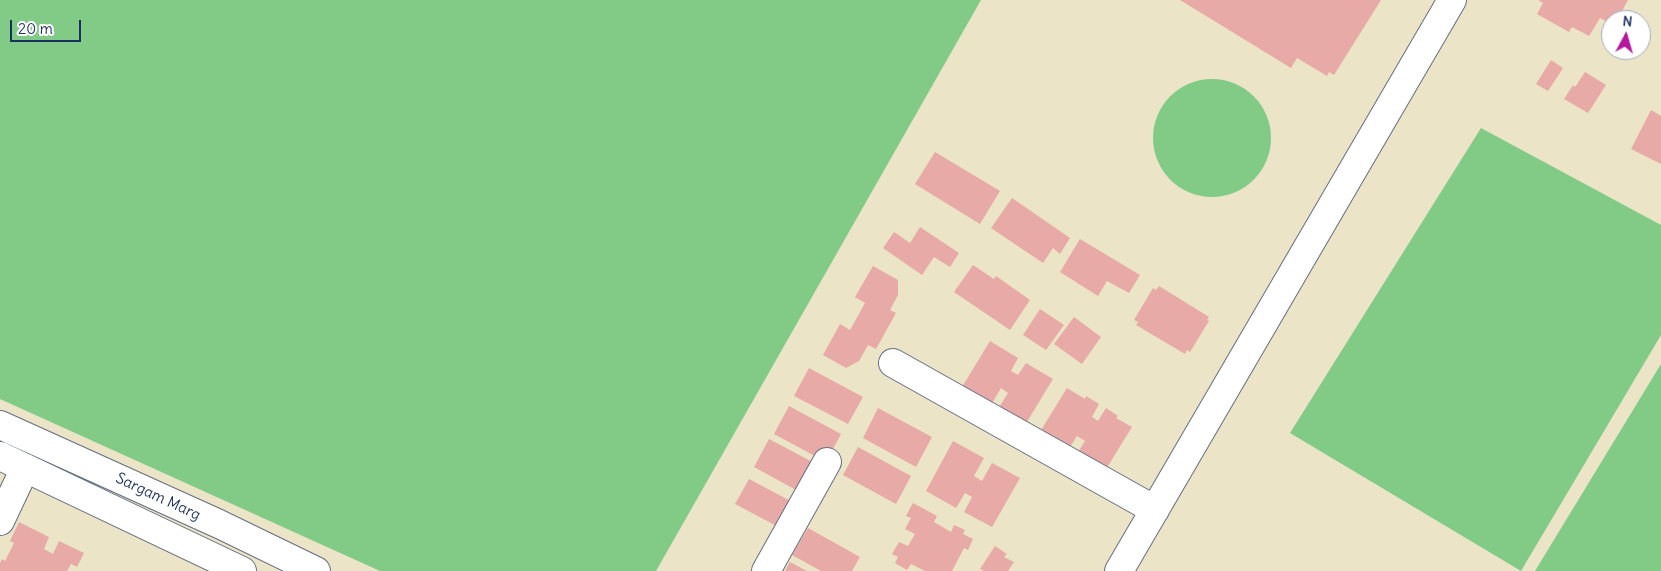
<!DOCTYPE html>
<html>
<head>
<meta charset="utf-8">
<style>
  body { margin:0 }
  #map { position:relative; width:1661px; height:571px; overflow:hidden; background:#ece4c6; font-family:Delius,sans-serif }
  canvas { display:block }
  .north { position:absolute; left:1601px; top:10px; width:50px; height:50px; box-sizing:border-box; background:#fff; border:1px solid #a4acbf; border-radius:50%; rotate:6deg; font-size:14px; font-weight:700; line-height:20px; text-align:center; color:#1b2f5e }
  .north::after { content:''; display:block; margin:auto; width:18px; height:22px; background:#b5179e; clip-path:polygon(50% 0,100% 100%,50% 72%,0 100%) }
  .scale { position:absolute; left:10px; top:20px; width:71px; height:22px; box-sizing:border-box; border:2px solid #1b2f5e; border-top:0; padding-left:6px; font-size:15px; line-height:18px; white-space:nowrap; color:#1b2f5e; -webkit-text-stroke:4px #fff; paint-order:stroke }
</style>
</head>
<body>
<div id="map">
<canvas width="1661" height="571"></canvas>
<div class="north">N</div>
<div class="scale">20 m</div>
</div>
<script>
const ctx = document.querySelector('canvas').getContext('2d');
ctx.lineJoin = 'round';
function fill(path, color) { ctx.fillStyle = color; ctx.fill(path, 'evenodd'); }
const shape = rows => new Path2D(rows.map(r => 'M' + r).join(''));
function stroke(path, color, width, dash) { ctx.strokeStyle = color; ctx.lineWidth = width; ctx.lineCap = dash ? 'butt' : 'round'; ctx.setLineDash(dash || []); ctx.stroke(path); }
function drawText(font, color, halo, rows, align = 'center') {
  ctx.font = font + ' Delius,sans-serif'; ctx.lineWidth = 5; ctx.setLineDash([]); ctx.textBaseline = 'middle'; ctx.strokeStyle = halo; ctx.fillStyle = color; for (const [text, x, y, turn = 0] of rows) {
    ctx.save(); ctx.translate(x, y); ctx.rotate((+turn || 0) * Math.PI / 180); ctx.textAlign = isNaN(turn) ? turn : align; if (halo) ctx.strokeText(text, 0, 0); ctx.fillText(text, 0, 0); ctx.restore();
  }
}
fill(shape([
  [0,0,981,0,656,571,380,571,0,399],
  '1153 138a59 59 0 1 1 118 0a59 59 0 1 1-118 0Z',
  [1481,128,1661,225,1661,335,1521,571,1290,433],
  [1661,364,1661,571,1535,571]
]), '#82cb87');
fill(shape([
  [1180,0,1381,0,1334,75,1329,72,1327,76,1297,58,1291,68],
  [1538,0,1628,0,1617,20,1611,20,1611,24,1600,18,1589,36,1572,27,1569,32,1537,14,1543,3],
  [1551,60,1563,68,1548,91,1536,84],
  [1585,72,1606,85,1588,113,1564,99,1573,85,1575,87],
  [1651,110,1661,116,1661,164,1631,149],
  [935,152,1000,191,980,224,915,184],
  [1012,198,1070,238,1060,254,1053,248,1043,263,991,228],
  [920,227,959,253,950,267,934,257,922,275,883,248,894,232,910,243],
  [1080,239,1140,275,1129,293,1107,281,1098,296,1060,272],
  [973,265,994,279,996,276,1030,300,1010,330,954,292],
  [873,266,898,280,898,295,890,310,896,313,876,349,868,345,859,361,846,368,823,355,840,324,850,330,865,303,855,297],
  [1159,286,1209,317,1207,320,1209,321,1190,352,1187,350,1185,354,1136,325,1138,322,1134,320,1153,288,1156,290],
  [1040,309,1064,325,1046,350,1023,335],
  [1074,317,1101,337,1082,364,1054,344],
  [990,341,1018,358,1011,371,1018,375,1026,363,1053,379,1025,425,998,409,1008,393,1001,388,991,405,962,387],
  [809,368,863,397,848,424,794,396],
  [1067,388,1085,399,1086,396,1099,404,1092,417,1098,421,1106,408,1118,416,1116,418,1132,427,1103,474,1075,457,1085,441,1077,436,1067,452,1038,435],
  [789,406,841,434,826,462,774,434],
  [878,408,932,437,916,467,863,438],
  [769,439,822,467,807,496,754,467],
  [953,441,984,458,974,476,982,481,992,463,1020,478,992,527,964,512,972,497,965,493,956,508,926,491],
  [858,447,911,476,896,504,843,475],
  [749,479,800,506,786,531,735,504],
  [913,503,937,516,934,522,951,532,954,525,965,530,963,534,973,539,968,550,964,548,952,571,925,571,911,564,907,570,895,563,898,557,892,554,899,542,908,546,915,534,905,529,911,518,906,516],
  [19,522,49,537,44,549,53,554,59,541,84,553,77,567,71,564,67,571,0,571,0,563,2,559,5,561,14,543,10,541],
  [808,528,860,557,852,571,821,571,792,555],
  [995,546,1007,554,1004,557,1014,562,1008,571,984,571,980,569],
  [790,562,807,571,785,571]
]), '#e7aaa6');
const minor = shape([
  [893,363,1155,510],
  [0,521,25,468],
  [766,571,827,462],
  [1119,571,1452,0]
]);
const major = shape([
  [0,425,219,524,316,571],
  [0,456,242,571]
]);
stroke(minor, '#646e82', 30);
stroke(major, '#646e82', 30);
stroke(minor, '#fff', 28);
stroke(major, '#fff', 28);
drawText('15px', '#1b2f5e', '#fff', [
  ["Sargam Marg",158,497,25]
]);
</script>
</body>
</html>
